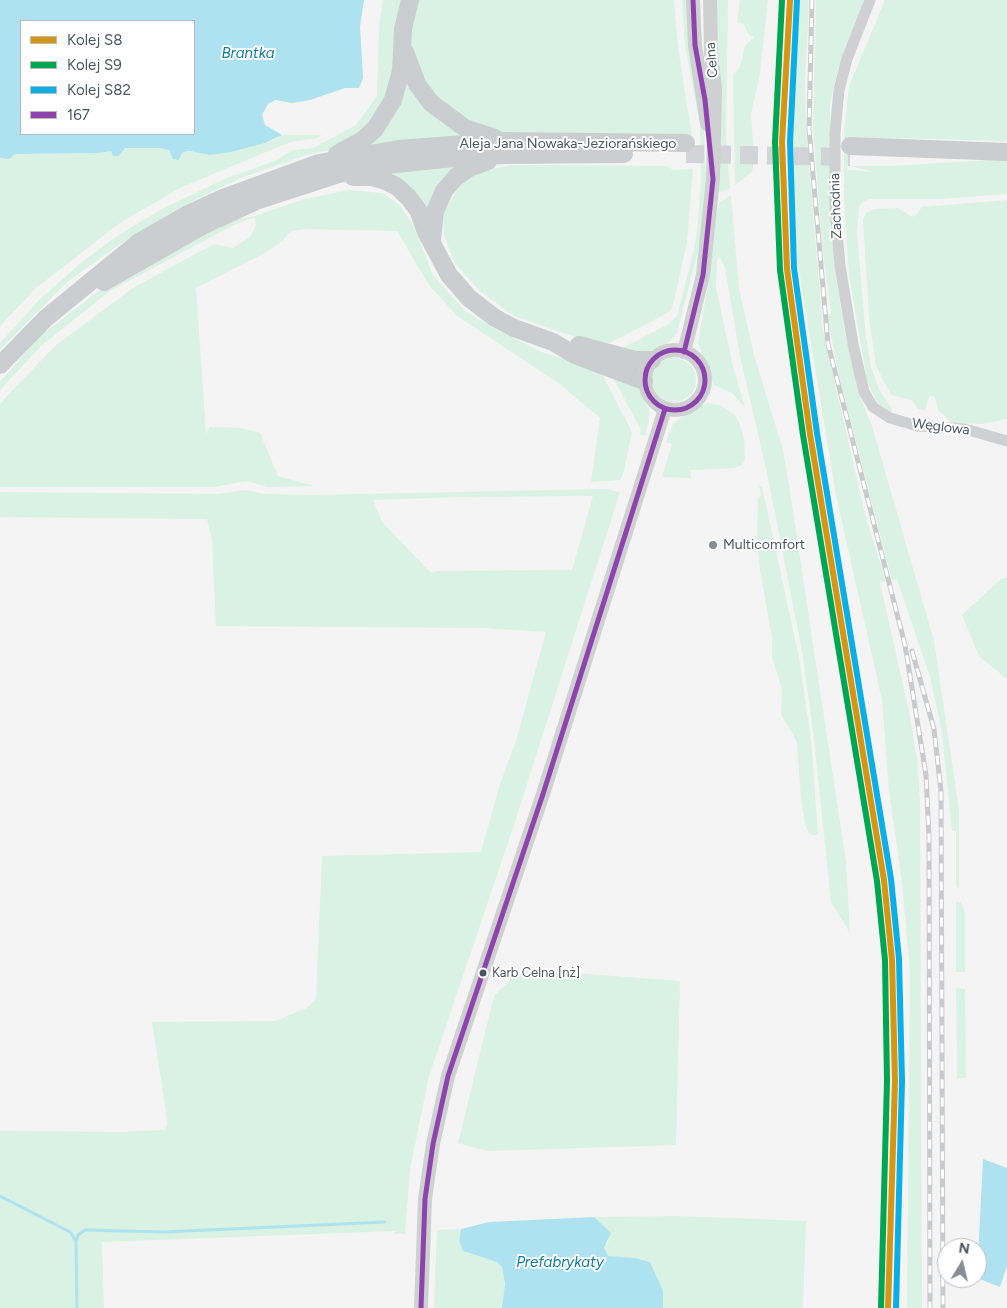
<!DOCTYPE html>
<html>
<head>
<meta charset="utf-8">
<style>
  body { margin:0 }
  #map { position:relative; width:1007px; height:1308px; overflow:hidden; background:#f4f4f4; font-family:Figtree,sans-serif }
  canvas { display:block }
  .legend { position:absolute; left:20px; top:20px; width:175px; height:115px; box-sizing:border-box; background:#fff; border:1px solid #b7bbc0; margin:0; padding:6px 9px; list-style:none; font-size:15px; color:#4a5661 }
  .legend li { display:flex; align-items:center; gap:10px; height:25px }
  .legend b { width:25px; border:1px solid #b7bbc0 }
  .north { position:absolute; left:937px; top:1238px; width:50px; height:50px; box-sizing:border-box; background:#fff; border:1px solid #b7bbc0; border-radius:50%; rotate:9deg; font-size:14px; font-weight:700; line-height:20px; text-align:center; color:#4a5661 }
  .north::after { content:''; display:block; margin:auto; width:18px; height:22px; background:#868d94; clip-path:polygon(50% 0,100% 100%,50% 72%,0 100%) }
</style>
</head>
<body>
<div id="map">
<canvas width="1007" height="1308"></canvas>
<ul class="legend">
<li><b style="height:6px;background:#d49613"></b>Kolej S8</li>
<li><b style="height:6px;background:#00a651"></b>Kolej S9</li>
<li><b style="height:6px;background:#0bafe7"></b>Kolej S82</li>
<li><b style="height:6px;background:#8e44ad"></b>167</li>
</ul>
<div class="north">N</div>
</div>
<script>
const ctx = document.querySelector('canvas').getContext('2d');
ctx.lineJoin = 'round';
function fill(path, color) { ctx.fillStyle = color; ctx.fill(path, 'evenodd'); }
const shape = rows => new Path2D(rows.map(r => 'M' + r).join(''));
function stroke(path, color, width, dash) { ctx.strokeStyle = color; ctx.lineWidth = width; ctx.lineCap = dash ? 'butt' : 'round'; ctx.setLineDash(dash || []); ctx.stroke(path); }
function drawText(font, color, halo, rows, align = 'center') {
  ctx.font = font + ' Figtree,sans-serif'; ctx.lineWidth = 4; ctx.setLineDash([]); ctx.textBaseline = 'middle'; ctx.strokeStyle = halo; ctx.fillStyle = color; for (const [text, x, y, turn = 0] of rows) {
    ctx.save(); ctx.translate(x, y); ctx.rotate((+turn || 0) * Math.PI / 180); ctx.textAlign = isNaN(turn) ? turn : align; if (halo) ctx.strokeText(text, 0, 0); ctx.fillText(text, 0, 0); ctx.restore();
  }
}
fill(shape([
  [383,0,402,0,395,23,395,72,375,122,338,149,312,153,238,179,181,207,120,244,66,283,0,350,0,343,39,300,82,262,117,236,160,210,222,180,275,161,293,150,313,148,356,125,377,96,379,26],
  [419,0,674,0,678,47,692,136,501,134,476,129,436,104,412,57,411,34],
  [682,0,687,0,704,121,706,186,700,243,677,333,668,343,643,356,622,348,669,324,677,316,694,250,698,223,701,177,700,125,685,45],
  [715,0,728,0,726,138,730,188,722,192,717,191],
  [740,0,768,0,760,73,751,114,754,160,752,172,735,185,733,74,740,67,745,46,754,37,748,34,744,24,737,23],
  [798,0,809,0,805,81,806,129,823,330,865,515,886,581,880,583,909,711,917,759,920,801,922,1308,907,1308,910,973,902,883,889,791,882,700,836,495,797,258,789,151],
  [816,0,864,0,838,71,830,104,831,225,836,278,845,333,861,399,872,426,934,641,959,810,959,888,956,887,956,831,952,831,942,733,931,680,897,579,892,580,839,376,827,315,831,313,823,253,813,128],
  [885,0,1007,0,1007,141,849,137,847,176,848,170,875,172,849,166,891,166,1007,159,1007,194,939,199,870,199,863,202,859,207,857,234,866,337,871,367,879,389,892,409,891,413,877,402,867,381,849,275,844,195,844,131,849,86],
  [405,76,466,136,366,146],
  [282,135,322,135,314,139,294,141,278,147,182,187,121,222,36,288,0,326,0,158,9,159,15,154,98,153,125,148,160,148,169,150,173,159,177,160,183,152,197,151,210,155,274,140],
  [463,165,429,224,383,171],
  [514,165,667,166,673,170,693,169,687,242,673,305,669,312,610,343,584,340,514,316,480,291,454,262,444,235,443,213,463,181,479,171],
  [349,190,382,193,400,205,414,227,433,275,465,311,497,330,544,353,588,366,602,374,632,432,623,475,620,480,591,482,600,418,561,385,457,316,429,285,397,231,307,229,291,231,280,243,261,255,196,288,206,434,210,427,241,428,260,433,278,476,314,486,268,487,247,481,213,487,0,487,0,405,5,398,55,346,133,288,214,244,233,248,250,237,256,225,255,217,234,225,110,291,42,345,0,390,0,382,39,337,97,292,138,267,234,220,255,216,305,199],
  [731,195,739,289,754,355,783,450,789,485,846,862,850,933,831,902,814,739,803,656,767,473,740,356,725,268,720,258,717,259,716,287,732,363,745,407,732,393,714,385,698,342,710,274,715,216,720,202],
  [1007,200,1007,419,982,424,952,423,938,410,935,397,931,395,929,397,925,410,918,409,911,400,891,395,876,366,869,318,863,220,866,213,875,209,898,208,912,217,916,215,922,207],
  '652 380a22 22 0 1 1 44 0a22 22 0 1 1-44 0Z',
  [613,377,637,386,649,409,649,419,645,436,640,434,641,430],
  [707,403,720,405,734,414,739,422,744,439,745,460,742,465,734,468,690,470,691,478,662,477,672,444,666,442,673,424,683,416],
  [759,486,762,486,799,658,811,739,818,835,815,835,809,834,805,824,801,800,797,742,781,714,782,689,772,657,772,637,760,571,757,540,758,498,761,495],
  [605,489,620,492,512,831,429,1076,410,1169,405,1234,395,1234,395,1231,102,1242,104,1308,0,1308,0,1131,122,1132,164,1130,167,1125,166,1112,152,1022,275,1021,307,1008,316,999,322,856,481,852,500,784,516,741,546,632,483,628,216,626,212,541,207,519,0,517,0,492,218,494,245,490,265,494,313,495],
  [593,496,572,570,437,571,431,573,382,522,373,500,460,497],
  [1002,578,1007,578,1007,679,979,656,962,615],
  [956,902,961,902,965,912,965,972,956,972],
  [521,969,680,981,676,1145,487,1151,458,1143,494,996],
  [956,988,965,989,966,1078,957,1078],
  [677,1216,806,1221,803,1308,663,1308,663,1291,635,1258,608,1257,604,1249,609,1240,604,1228,594,1217],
  [461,1229,459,1241,463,1251,497,1262,502,1267,505,1284,502,1308,434,1308,437,1230]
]), '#d9f2e3');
fill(shape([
  [0,0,364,0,360,27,363,78,359,88,345,88,310,100,292,103,275,100,268,104,262,115,265,125,282,135,265,143,231,152,210,155,190,151,183,152,178,160,173,159,169,150,160,148,125,148,119,156,113,156,111,151,98,153,15,154,9,159,0,158],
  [21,21,194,21,194,134,21,134],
  [983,1159,1007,1168,1007,1266,1000,1287,977,1278],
  [594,1217,611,1233,604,1248,608,1256,635,1258,650,1262,663,1291,663,1308,502,1308,505,1284,502,1267,497,1262,463,1251,459,1241,461,1229,489,1222]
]), '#aee2f0');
stroke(shape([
  [0,1196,70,1232,76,1241,77,1308],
  [76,1241,78,1235,85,1230,164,1232,385,1222]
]), '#aee2f0', 3);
stroke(shape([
  [686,154,850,157]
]), '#d2d4d7', 18, [18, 9]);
stroke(shape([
  [870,0,847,59,839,90,835,133,835,208,840,266,853,344,864,392,873,407,890,418,918,426,965,429,1007,441]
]), '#ced0d2', 11);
stroke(shape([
  [693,0,695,45,707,124],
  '645 380a30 30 0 1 1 60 0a30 30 0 1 1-60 0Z',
  [684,352,703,275,713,179,715,89,711,53,710,0],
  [421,1308,425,1199,433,1144,448,1076,543,794,665,409]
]), '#ced0d2', 14);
stroke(shape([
  [405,52,417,84,431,103,465,128,495,138],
  [850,146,1007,152],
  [337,154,364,139,375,129,393,100,401,71,403,29,410,0],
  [353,177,371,177,383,180,396,186,408,197,418,210,426,232,449,275,469,298,495,318,514,328,553,342,575,355,644,381],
  [432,241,435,211,444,191,456,177,469,168,488,161],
  [104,282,204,225,256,201,339,174,377,166,463,157,505,155,624,154],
  [579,345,635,360,652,360],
  [0,365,46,318,139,242,186,215,223,198,319,163,398,149,505,141,686,143]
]), '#caced1', 18);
const rail = shape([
  [812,0,809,129,828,344,905,645,926,775,929,836,930,1308],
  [912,651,934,729,941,791,943,1308]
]);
stroke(rail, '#c9cacc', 5);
stroke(rail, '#fff', 3, [9]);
stroke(shape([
  '645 380a30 30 0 1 1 60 0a30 30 0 1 1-60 0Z',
  [684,352,703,275,713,179,705,100,695,45,693,0],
  [421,1308,425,1199,433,1144,448,1076,543,794,665,409]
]), '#8e44ad', 5);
stroke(shape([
  [790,0,782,142,787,269,810,434,884,880,892,960,895,1081,888,1308]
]), '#d49613', 6);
stroke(shape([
  [782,0,775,142,780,270,803,435,877,881,885,960,887,1081,881,1308]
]), '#00a651', 6);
stroke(shape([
  [797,0,790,142,794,268,817,433,891,879,899,959,902,1081,896,1308]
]), '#0bafe7', 6);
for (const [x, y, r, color] of [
  [713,545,5,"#868d94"],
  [483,973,4.5,"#4a5661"]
]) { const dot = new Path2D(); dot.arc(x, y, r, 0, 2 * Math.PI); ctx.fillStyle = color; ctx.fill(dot); stroke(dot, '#fff', 2); }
drawText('13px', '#4a5661', '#fff', [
  ["Karb Celna [nż]",492,973]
], 'left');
drawText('14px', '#4a5661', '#fff', [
  ["Celna",712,60,-95],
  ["Aleja Jana Nowaka-Jeziorańskiego",568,144],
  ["Zachodnia",836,206,-92],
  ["Węglowa",941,427,7]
]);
drawText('14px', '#4a5661', '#fff', [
  ["Multicomfort",723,545]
], 'left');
drawText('italic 15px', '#0c7c9b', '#fff', [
  ["Brantka",248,54],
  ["Prefabrykaty",560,1263]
]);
</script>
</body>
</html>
